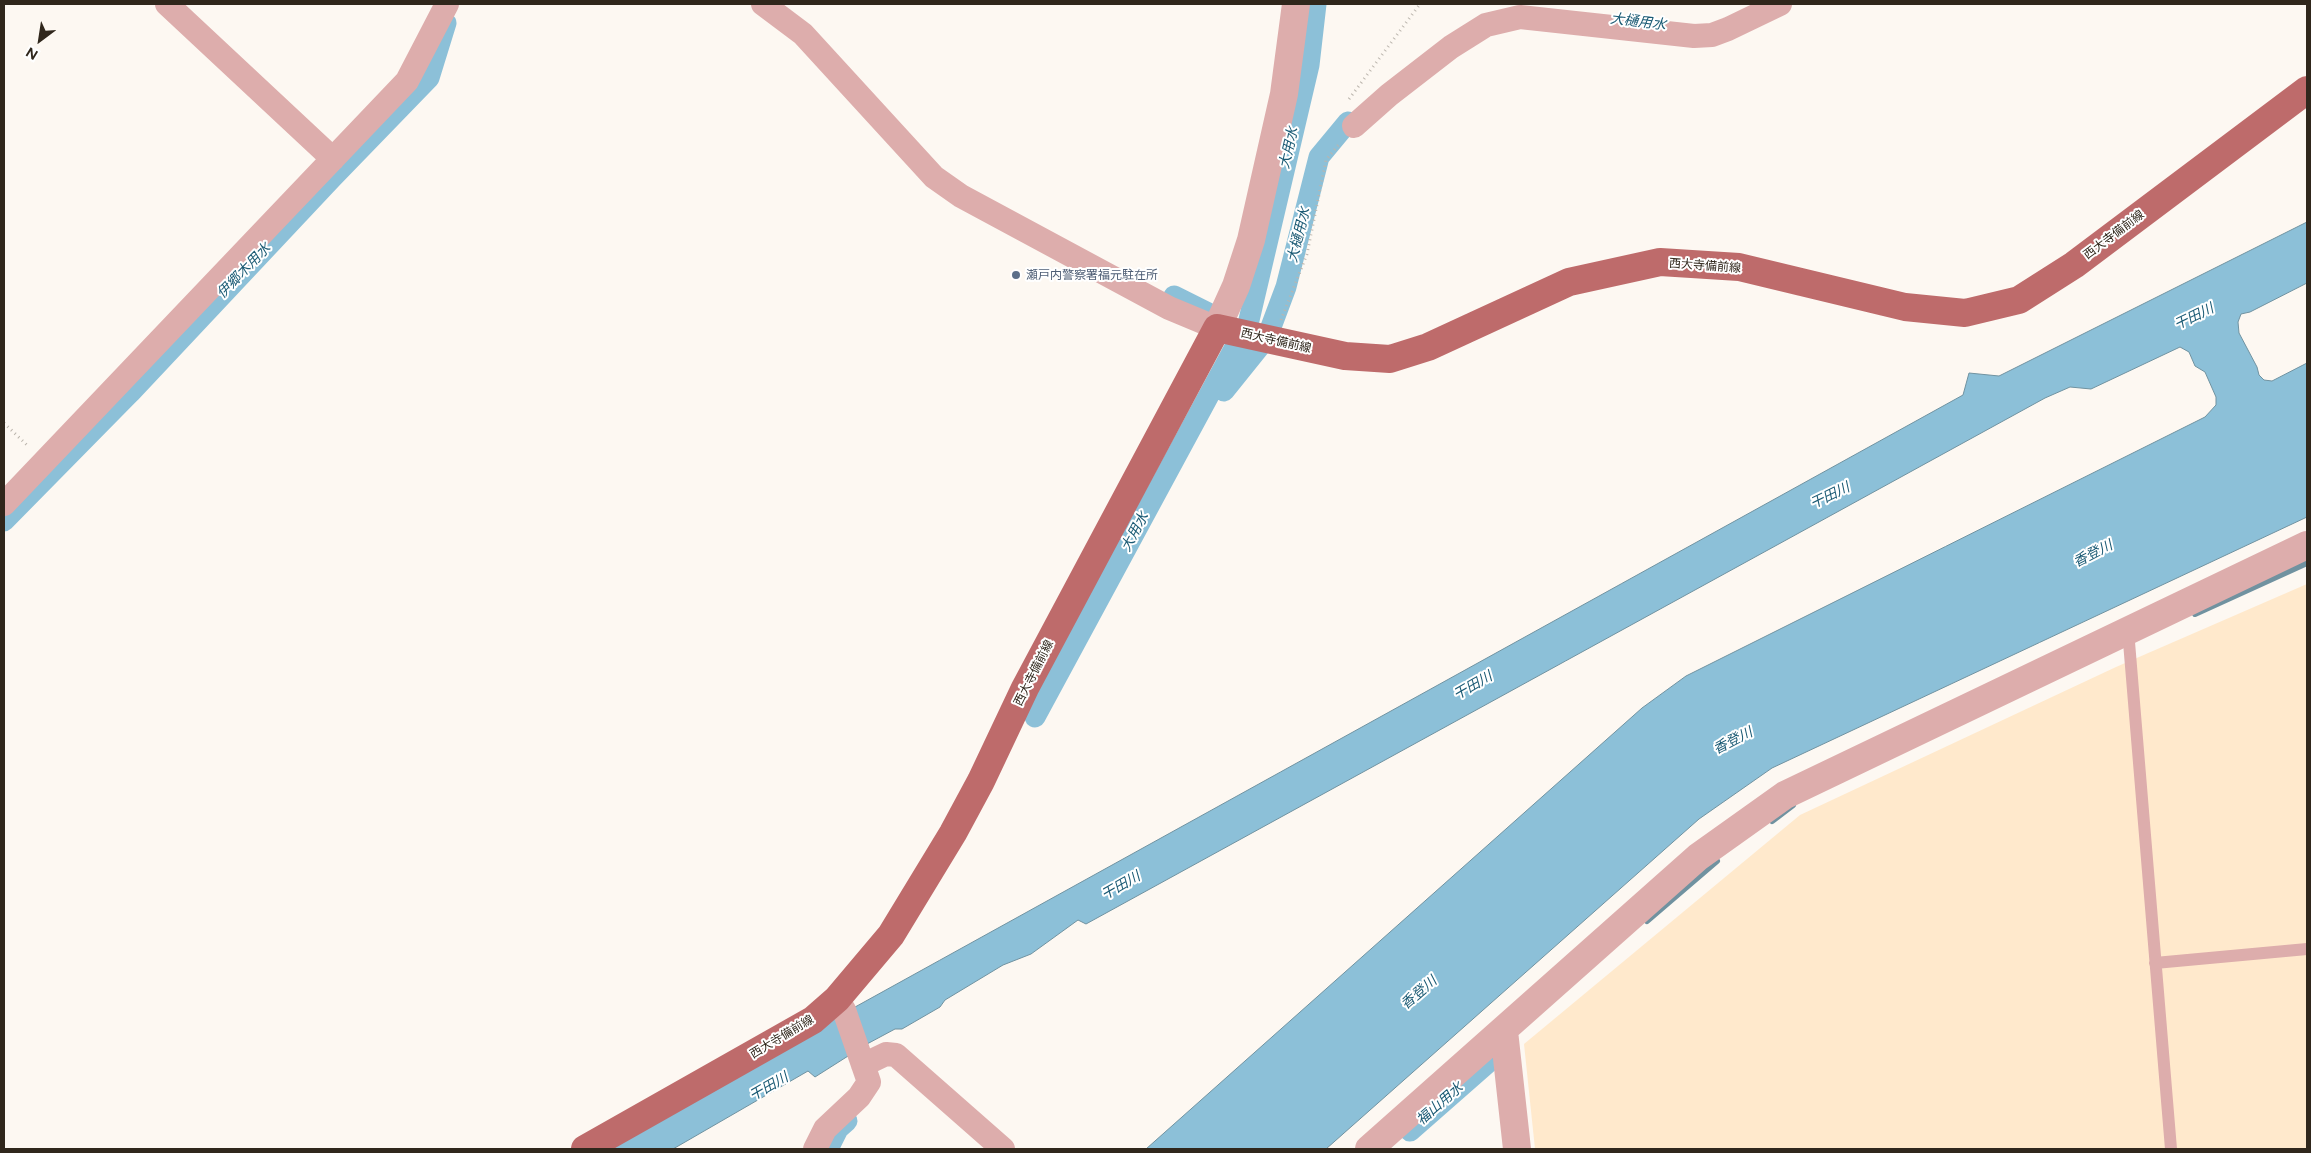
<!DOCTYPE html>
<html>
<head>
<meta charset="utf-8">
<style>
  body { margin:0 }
  #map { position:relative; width:2311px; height:1153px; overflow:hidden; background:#fdf8f2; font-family:Figtree,sans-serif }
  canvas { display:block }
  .frame { position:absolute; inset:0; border:5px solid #30271c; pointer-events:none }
  .north { position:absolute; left:15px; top:15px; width:50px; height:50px; -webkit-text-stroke:4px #fff; paint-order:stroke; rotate:211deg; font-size:14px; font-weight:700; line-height:20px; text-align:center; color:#30271c }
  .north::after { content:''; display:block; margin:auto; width:18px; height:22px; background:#30271c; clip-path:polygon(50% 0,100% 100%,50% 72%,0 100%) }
</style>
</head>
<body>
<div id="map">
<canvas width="2311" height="1153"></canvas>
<div class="frame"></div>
<div class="north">N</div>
</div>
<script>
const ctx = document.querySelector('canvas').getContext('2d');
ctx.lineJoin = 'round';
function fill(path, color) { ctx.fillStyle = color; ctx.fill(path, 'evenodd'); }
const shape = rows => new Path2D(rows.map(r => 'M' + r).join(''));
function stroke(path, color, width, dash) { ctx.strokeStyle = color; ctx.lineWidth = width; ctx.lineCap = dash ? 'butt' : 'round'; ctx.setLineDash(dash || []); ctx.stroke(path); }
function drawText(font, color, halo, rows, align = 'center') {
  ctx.font = font + ' Figtree,"Noto Sans JP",sans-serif'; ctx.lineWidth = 4; ctx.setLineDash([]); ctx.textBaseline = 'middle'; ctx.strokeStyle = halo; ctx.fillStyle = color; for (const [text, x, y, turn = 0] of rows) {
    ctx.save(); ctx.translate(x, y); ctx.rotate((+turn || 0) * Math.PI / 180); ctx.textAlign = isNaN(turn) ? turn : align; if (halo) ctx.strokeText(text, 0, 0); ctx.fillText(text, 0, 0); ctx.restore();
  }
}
fill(shape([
  [2307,584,2307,1149,1535,1149,1524,1044,1800,815,2116,667]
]), '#ffe9cc');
const water = shape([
  [2307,222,2307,283,2250,312,2241,314,2238,322,2239,333,2257,367,2259,375,2264,380,2272,381,2307,363,2307,517,1772,768,1699,819,1326,1149,1146,1149,1642,708,1686,676,2205,417,2216,405,2216,397,2205,372,2195,366,2189,352,2180,347,2091,389,2070,387,2045,398,1086,924,1078,920,1031,954,1003,965,945,1000,940,1007,902,1029,895,1029,867,1044,815,1077,808,1071,673,1149,598,1149,1963,395,1969,373,1999,376,2307,222]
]);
fill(water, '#8cc0d8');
stroke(water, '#7092a0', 1);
stroke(shape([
  [2195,614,2307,563],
  [1772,821,1793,805],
  [1647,921,1717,861]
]), '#7092a0', 6);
stroke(shape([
  [1174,296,1208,313],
  [1249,320,1309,65,1316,4],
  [1271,327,1286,287,1319,157,1348,122],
  [1224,391,1261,345],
  [4,521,130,393,332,178,429,78,446,23],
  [1035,717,1235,347],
  [1410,1131,1492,1059],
  [828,1149,838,1129,847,1121]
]), '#8cc0d8', 21);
stroke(shape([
  [1349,99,1420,4],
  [1281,320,1307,254,1326,160,1340,143],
  [4,423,29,447]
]), '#bbb5ad', 3, [1, 4]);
stroke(shape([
  [2128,630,2171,1149],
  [2155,963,2307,949]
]), '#ddadac', 12);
stroke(shape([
  [167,4,333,159],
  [763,4,803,34,934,177,961,196,1169,308,1217,328],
  [1354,126,1389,95,1451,47,1486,25,1520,17,1694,36,1712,35,1728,29,1780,4],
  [4,504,407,81,447,4],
  [863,1065,886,1054,896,1055,1003,1149],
  [815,1149,825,1129,859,1097,869,1082,844,1010,837,999]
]), '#ddadac', 24);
stroke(shape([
  [1217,328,1236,286,1251,240,1284,94,1296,4],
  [1504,1031,1517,1149],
  [1369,1149,1698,857,1785,795,2307,545]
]), '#ddadac', 28);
stroke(shape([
  [585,1149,813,1020,837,999,891,935,953,833,981,781,1025,688,1217,328,1345,356,1390,359,1428,347,1569,282,1660,262,1739,267,1905,307,1965,313,2019,300,2074,265,2307,90]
]), '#be6b6b', 28);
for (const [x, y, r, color] of [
  [1016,275,5,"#5c6f8a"]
]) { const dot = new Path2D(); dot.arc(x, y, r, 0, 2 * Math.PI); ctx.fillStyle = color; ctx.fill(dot); stroke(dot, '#fff', 2); }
drawText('12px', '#30271c', '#fff', [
  ["西大寺備前線",2114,235,-37],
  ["西大寺備前線",1705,266,4],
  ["西大寺備前線",1276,341,13],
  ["西大寺備前線",1034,673,-63],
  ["西大寺備前線",782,1037,-31]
]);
drawText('12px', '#4e5e75', '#fff', [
  ["瀬戸内警察署福元駐在所",1026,275]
], 'left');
drawText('italic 14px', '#1a5a74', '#fff', [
  ["大樋用水",1638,22,7],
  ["大用水",1289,148,-77],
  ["大樋用水",1299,235,-76],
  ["伊郷木用水",244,271,-46],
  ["干田川",2194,317,-26],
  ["干田川",1830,496,-26],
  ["大用水",1135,532,-62],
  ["香登川",2093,554,-27],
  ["干田川",1473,686,-30],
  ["香登川",1733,741,-27],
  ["干田川",1121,886,-30],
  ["香登川",1419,993,-41],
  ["干田川",769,1087,-30],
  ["福山用水",1440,1104,-41]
]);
</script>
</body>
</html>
